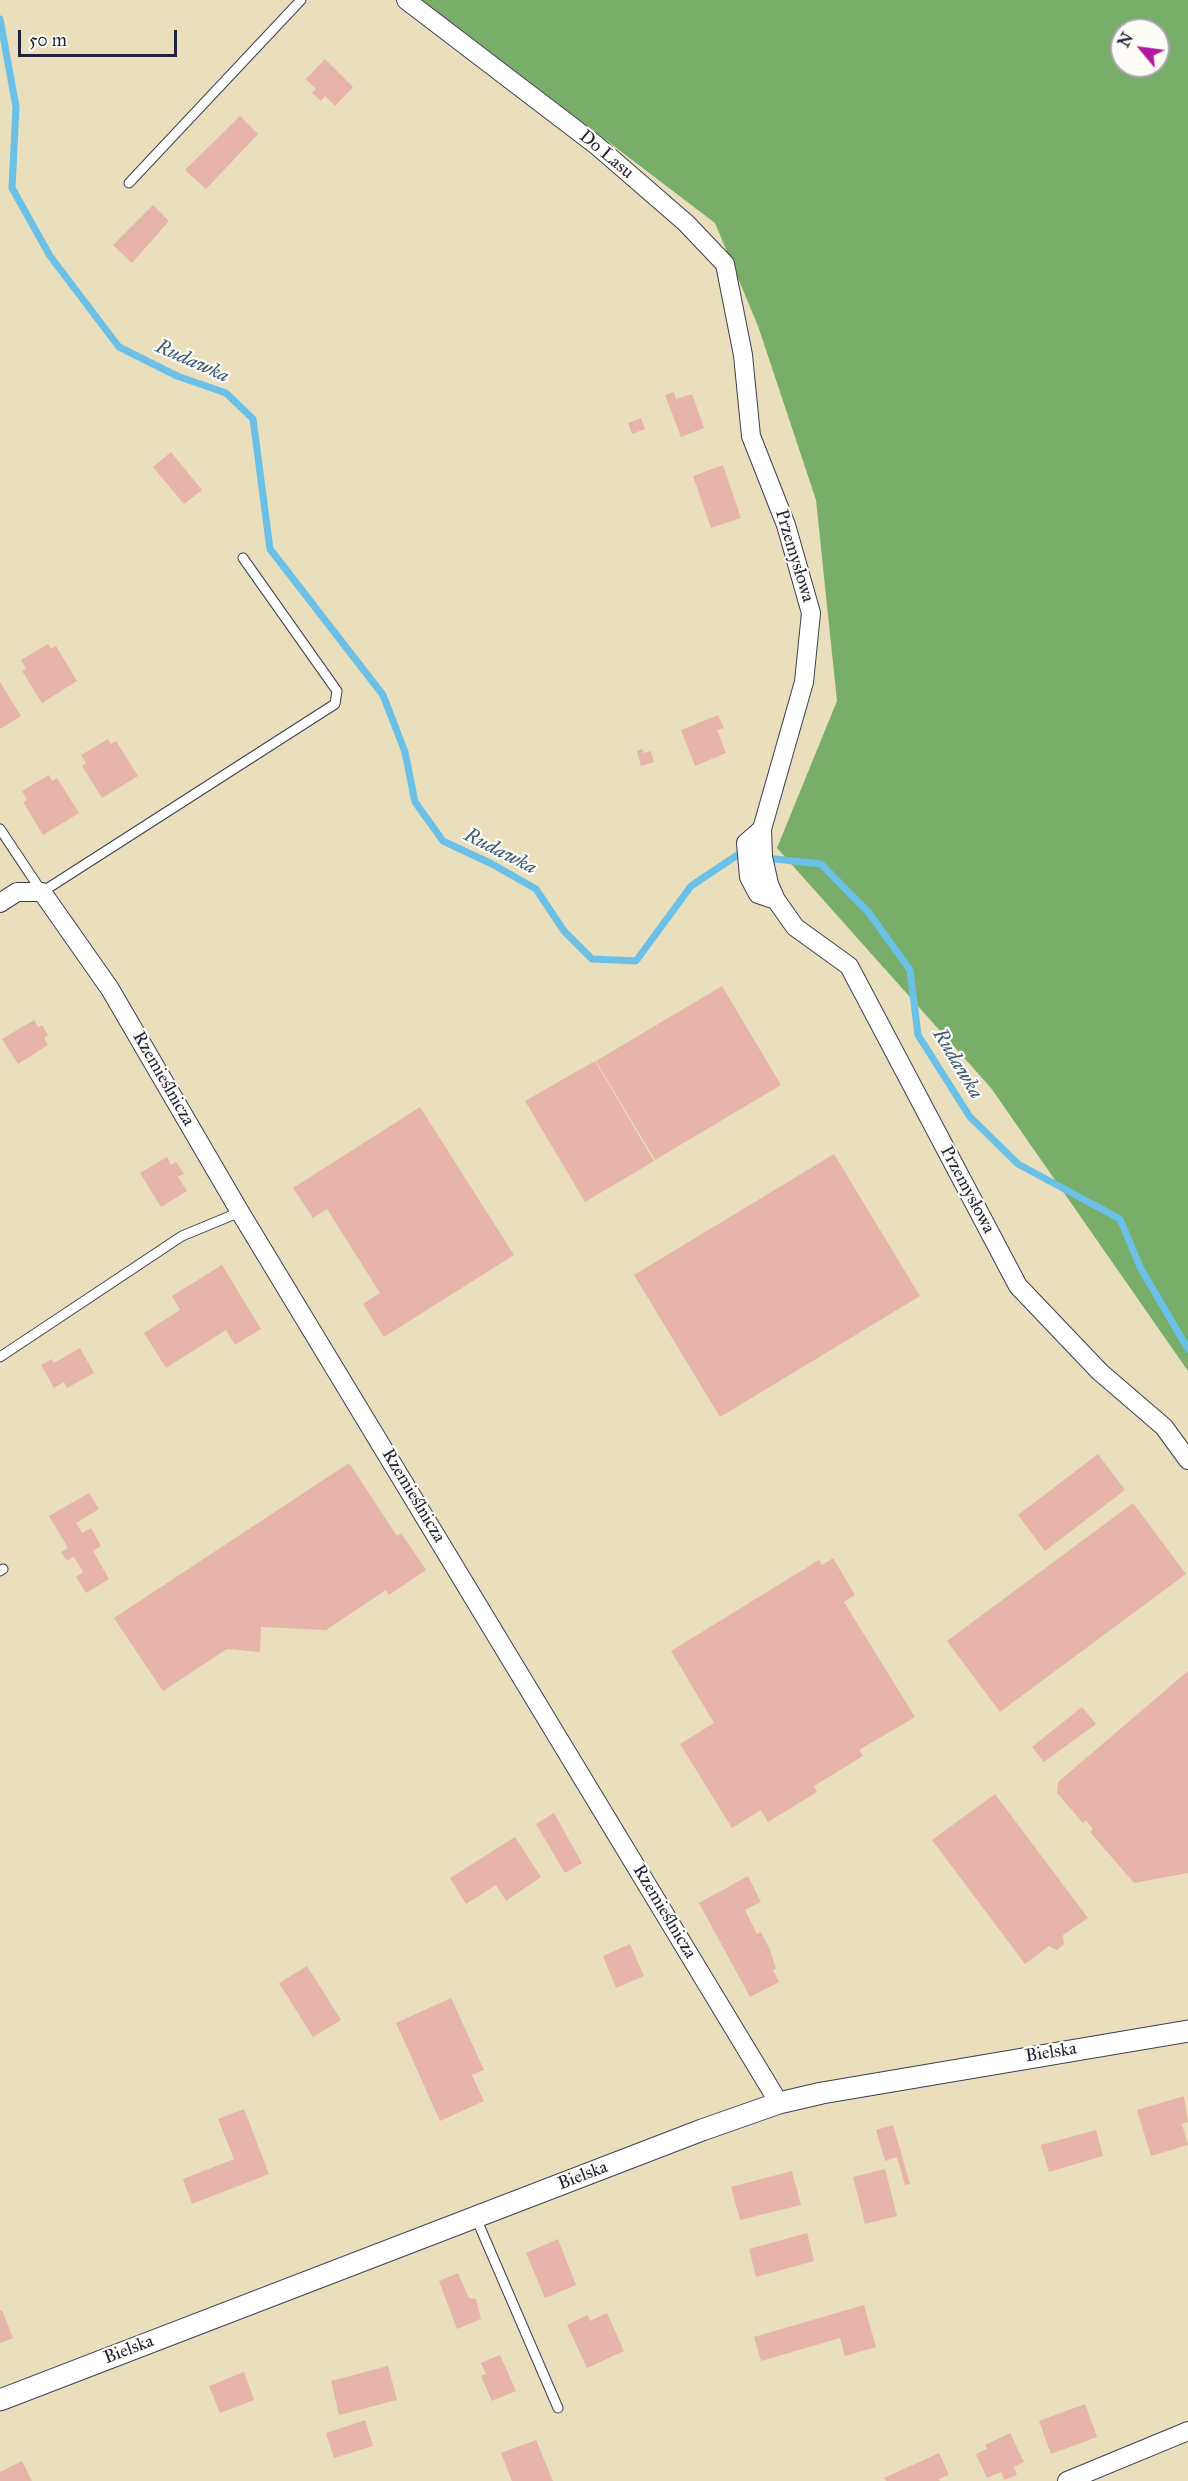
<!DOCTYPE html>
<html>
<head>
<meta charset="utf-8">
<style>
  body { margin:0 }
  #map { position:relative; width:1188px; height:2481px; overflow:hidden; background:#e9dfbc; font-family:"IM FELL Great Primer",serif }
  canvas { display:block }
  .north { position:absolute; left:1110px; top:18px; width:60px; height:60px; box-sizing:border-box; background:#fdfcf7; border:2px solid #a5a5ac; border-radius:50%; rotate:299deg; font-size:16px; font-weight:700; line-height:24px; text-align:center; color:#22223b }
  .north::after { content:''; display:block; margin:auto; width:21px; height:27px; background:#b5179e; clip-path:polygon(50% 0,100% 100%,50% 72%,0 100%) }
  .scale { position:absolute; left:18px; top:30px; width:159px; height:27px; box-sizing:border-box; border:3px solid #22223b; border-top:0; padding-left:8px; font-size:18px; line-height:21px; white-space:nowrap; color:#22223b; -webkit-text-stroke:4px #fdfcf7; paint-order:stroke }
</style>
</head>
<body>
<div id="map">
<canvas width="1188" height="2481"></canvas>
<div class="north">N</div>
<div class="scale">50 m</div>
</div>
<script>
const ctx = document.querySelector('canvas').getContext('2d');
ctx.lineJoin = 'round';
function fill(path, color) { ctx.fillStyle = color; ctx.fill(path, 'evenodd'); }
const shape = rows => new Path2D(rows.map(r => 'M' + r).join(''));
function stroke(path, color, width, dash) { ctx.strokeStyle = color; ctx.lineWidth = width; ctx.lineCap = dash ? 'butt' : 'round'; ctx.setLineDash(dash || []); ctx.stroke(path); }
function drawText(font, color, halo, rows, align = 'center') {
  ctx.font = font + ' "IM FELL Great Primer",serif'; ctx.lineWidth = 4.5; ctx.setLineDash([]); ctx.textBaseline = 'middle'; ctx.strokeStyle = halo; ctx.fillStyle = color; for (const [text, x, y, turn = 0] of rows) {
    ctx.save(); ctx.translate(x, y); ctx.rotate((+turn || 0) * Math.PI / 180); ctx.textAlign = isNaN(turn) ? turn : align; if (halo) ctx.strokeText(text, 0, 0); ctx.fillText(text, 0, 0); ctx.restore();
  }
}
fill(shape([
  [422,0,1188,0,1188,1371,991,1088,777,848,837,701,816,500,758,326,715,223],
  [1122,30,1158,30,1158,66,1122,66]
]), '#78ad6a');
stroke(shape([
  [0,19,16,107,12,188,50,256,119,347,177,376,226,393,253,419,270,549,383,695,405,752,415,802,443,841,492,864,536,889,564,931,592,959,636,961,691,886,739,854,746,855],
  [766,858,821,864,869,913,910,970,918,1035,970,1117,1018,1164,1120,1219,1141,1269,1188,1349]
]), '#6bc0e7', 7);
fill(shape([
  [325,59,353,87,335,106,325,96,321,101,312,93,316,89,306,79],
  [240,116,258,134,206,189,185,170],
  [153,205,169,221,132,263,113,245],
  [674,392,676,399,692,394,704,428,681,437,665,395],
  [641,418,645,429,632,434,628,423],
  [171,452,202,490,184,504,153,467],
  [723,465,741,518,711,528,693,476],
  [48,644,51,649,56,646,77,681,42,703,22,671,26,668,21,660],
  [0,682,21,716,0,729],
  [718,715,724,728,717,730,726,753,695,766,681,730],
  [108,739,111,744,116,741,138,776,102,798,82,766,86,763,81,755],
  [642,749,644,753,651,751,654,762,641,766,637,751],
  [49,775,52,781,57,778,79,813,43,835,23,802,27,800,22,791],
  [722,986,781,1085,655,1160,596,1061],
  [34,1020,38,1027,42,1025,48,1035,44,1038,48,1045,18,1064,2,1039],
  [595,1061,654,1161,585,1202,525,1101],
  [420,1107,514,1255,384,1337,363,1304,380,1293,327,1209,313,1218,293,1188],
  [834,1154,920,1296,720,1417,634,1275],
  [167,1157,171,1165,176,1162,184,1174,178,1177,187,1191,161,1207,140,1173],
  [222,1265,261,1329,235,1345,226,1330,166,1368,144,1333,180,1310,172,1296],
  [80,1348,94,1373,67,1388,64,1382,54,1388,41,1365,52,1359,54,1363],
  [1098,1454,1125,1490,1045,1551,1018,1515],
  [349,1463,397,1536,401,1533,426,1570,389,1595,386,1590,326,1630,261,1627,260,1652,227,1649,163,1691,114,1618],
  [89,1493,99,1509,76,1523,82,1533,91,1528,101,1546,93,1551,109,1579,86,1593,76,1577,83,1572,74,1557,67,1561,61,1552,68,1548,49,1516],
  [1133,1503,1186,1574,1000,1712,947,1641],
  [833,1558,855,1595,844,1602,915,1717,859,1750,863,1756,814,1786,817,1792,768,1822,761,1810,732,1828,680,1744,714,1723,671,1651,819,1560,822,1565],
  [1188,1671,1188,1873,1134,1883,1090,1832,1093,1829,1086,1820,1083,1823,1057,1793,1058,1782],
  [1082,1707,1096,1724,1044,1762,1032,1747],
  [995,1794,1088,1918,1063,1935,1064,1944,1057,1950,1049,1946,1025,1964,932,1840],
  [554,1813,582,1863,565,1873,536,1824],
  [515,1837,541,1877,506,1901,496,1885,466,1904,450,1878],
  [748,1876,761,1902,745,1910,757,1934,761,1932,770,1950,776,1969,773,1970,779,1982,750,1997,699,1903],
  [630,1944,644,1976,616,1988,603,1956],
  [307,1966,341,2020,313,2037,279,1983],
  [451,1998,484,2070,472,2075,484,2101,440,2121,396,2023],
  [1184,2096,1188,2122,1182,2124,1188,2145,1151,2156,1137,2110],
  [244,2109,269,2174,192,2204,183,2179,234,2159,218,2119],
  [893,2125,910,2184,905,2185,897,2157,885,2161,876,2130],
  [1096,2130,1103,2156,1049,2172,1041,2145],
  [885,2169,897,2216,865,2224,853,2177],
  [792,2171,801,2205,740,2220,731,2187],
  [807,2233,814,2261,756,2277,749,2249],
  [558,2239,576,2285,545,2298,526,2253],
  [458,2273,469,2298,476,2299,481,2319,457,2329,439,2281],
  [864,2305,876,2347,845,2356,840,2338,761,2361,754,2337],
  [2,2310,13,2338,0,2343,0,2311],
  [607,2313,624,2351,587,2368,567,2325,588,2315,590,2321],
  [500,2355,516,2391,492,2401,481,2376,486,2374,481,2363],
  [388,2366,397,2400,339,2415,331,2381],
  [244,2372,254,2400,220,2413,209,2386],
  [1085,2404,1097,2437,1051,2454,1039,2421],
  [365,2420,373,2446,334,2458,326,2433],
  [1010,2433,1024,2462,1014,2467,1017,2475,1004,2480,1001,2472,987,2478,976,2454,987,2449,985,2445],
  [536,2440,553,2481,512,2481,501,2453],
  [939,2453,949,2475,939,2479,940,2481,886,2481,884,2478],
  [22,2461,32,2481,0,2481,0,2472]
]), '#e7b4a9');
const service = shape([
  [129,183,301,0],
  [0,829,42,892,335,704,337,691,243,558],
  [0,1357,182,1236,240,1212],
  [0,1571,3,1569],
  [476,2218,558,2408]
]);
const minor = shape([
  [406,0,596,145,686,223,725,264,743,355,751,436,786,525,811,613,804,682,762,829,746,843,749,877,758,894,776,900,795,927,849,966,1018,1286,1100,1372,1164,1427,1188,1460],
  [762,829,763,857,769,884,776,900],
  [0,903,17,892,42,892,110,989,240,1212,779,2103],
  [1067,2481,1188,2431]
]);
const tertiary = shape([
  [0,2400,702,2130,779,2103,822,2093,1188,2031]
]);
stroke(service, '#403e4e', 11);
stroke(minor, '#403e4e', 20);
stroke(tertiary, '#403e4e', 23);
stroke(service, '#fff', 9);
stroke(minor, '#fff', 18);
stroke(tertiary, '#fff', 21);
drawText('18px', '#22223b', '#fdfcf7', [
  ["Do Lasu",606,155,40],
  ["Przemysłowa",794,556,73],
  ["Rzemieślnicza",163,1079,60],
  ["Przemysłowa",967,1190,62],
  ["Rzemieślnicza",413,1496,59],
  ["Rzemieślnicza",664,1912,59],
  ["Bielska",1051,2053,-9],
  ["Bielska",583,2176,-21],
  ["Bielska",129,2350,-21]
]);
drawText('italic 20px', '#3c5977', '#fdfcf7', [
  ["Rudawka",192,362,24],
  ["Rudawka",500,852,27],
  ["Rudawka",957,1064,59]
]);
</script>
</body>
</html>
